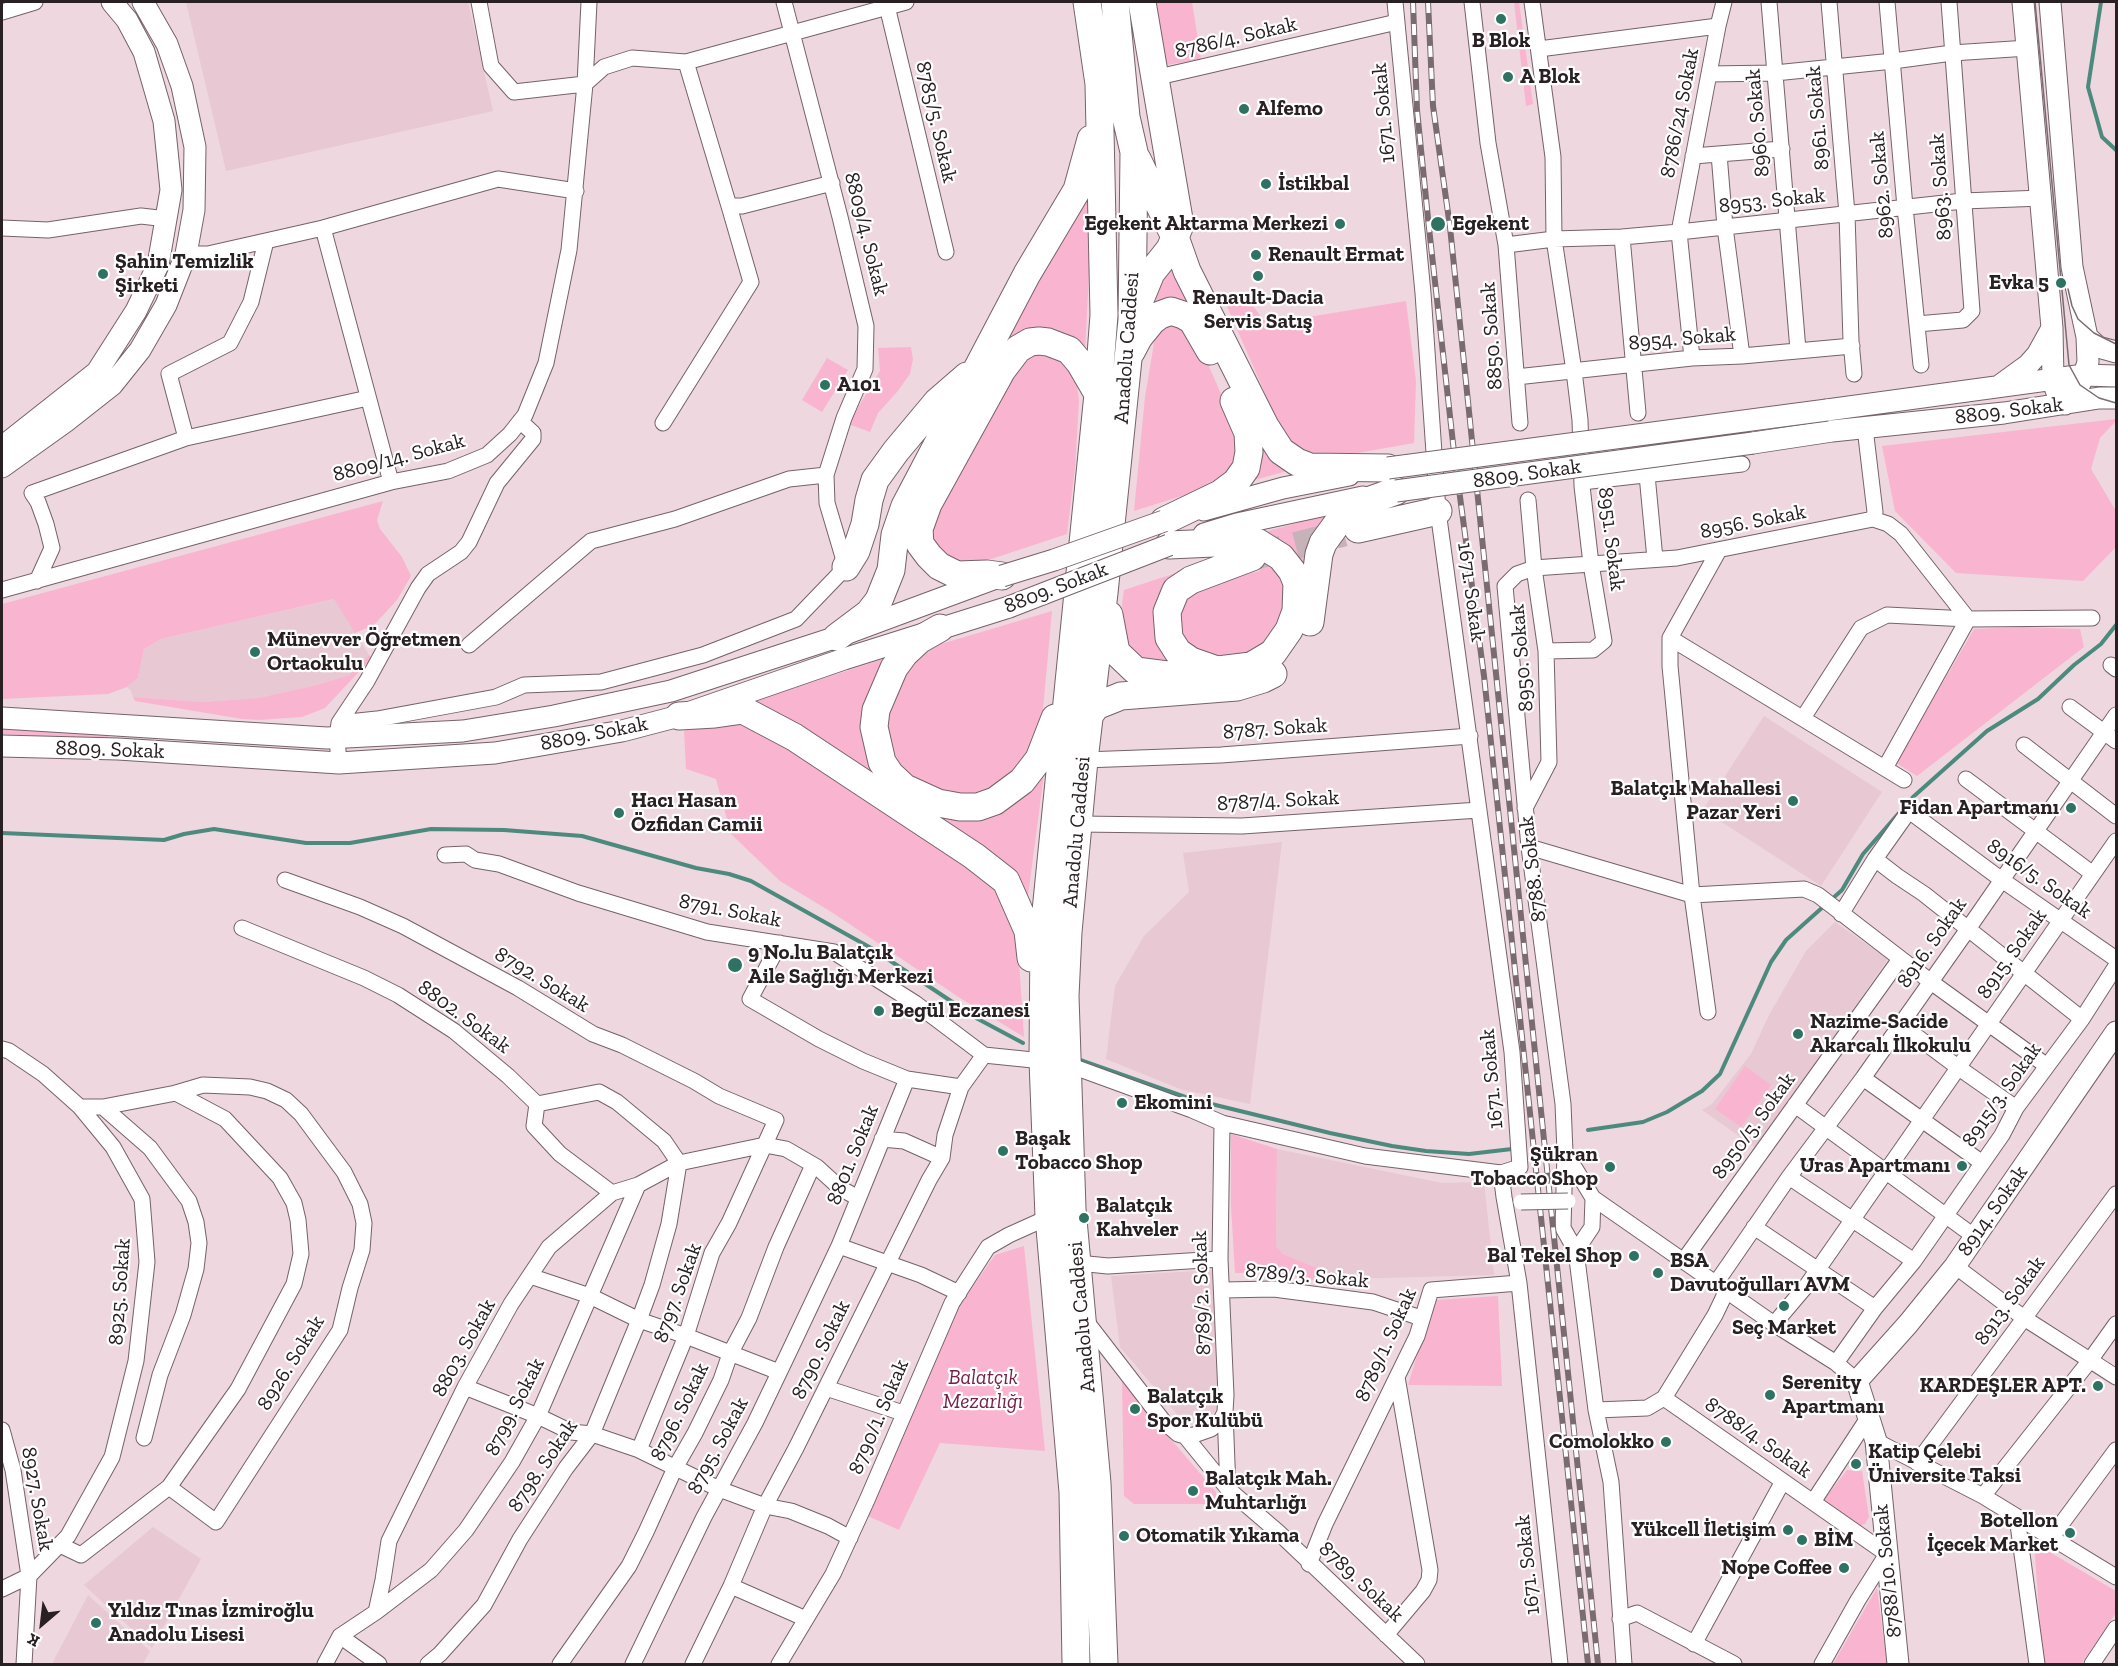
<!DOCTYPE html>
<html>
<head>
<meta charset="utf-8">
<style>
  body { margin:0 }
  #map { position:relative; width:2118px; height:1666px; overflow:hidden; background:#eed7df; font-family:"Zilla Slab",serif }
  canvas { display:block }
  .frame { position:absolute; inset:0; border:3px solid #282023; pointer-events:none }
  .north { position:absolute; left:12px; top:1594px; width:60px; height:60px; -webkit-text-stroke:4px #fff; paint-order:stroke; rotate:208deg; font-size:16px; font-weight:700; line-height:24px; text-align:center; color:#282023 }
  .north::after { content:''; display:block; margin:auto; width:21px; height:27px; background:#282023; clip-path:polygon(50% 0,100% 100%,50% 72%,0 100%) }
</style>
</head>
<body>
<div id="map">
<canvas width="2118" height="1666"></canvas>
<div class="frame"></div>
<div class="north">K</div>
</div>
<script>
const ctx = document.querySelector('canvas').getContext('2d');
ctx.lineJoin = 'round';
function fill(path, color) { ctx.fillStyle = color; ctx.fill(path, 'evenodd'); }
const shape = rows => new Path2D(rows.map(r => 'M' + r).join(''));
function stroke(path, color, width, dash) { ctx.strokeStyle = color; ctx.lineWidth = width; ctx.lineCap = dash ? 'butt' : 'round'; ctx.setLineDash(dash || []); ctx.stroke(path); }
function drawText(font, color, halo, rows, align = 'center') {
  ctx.font = font + ' "Zilla Slab",serif'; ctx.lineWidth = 4.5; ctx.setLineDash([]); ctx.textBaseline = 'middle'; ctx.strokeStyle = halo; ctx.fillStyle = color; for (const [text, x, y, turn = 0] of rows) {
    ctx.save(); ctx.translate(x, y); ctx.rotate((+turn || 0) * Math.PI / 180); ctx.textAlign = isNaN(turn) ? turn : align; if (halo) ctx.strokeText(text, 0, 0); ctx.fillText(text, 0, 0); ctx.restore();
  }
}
fill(shape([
  [186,2,468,2,493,111,226,171],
  [335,599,369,655,349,675,317,685,258,698,202,702,133,697,131,691,127,687,138,678,144,649,161,639],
  [1764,716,1882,792,1821,886,1703,810],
  [1282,842,1250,1104,1180,1089,1106,1059,1115,986,1144,936,1189,892,1183,853],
  [1835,922,1888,959,1756,1148,1702,1110,1712,1104,1751,1054,1769,1015,1806,951],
  [1277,1149,1442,1183,1484,1182,1494,1275,1344,1279,1283,1254,1276,1246],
  [1213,1270,1220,1404,1213,1414,1192,1420,1181,1419,1120,1347,1111,1276],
  [153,1527,201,1559,152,1648,84,1585],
  [88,1595,150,1651,143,1664,53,1664,54,1660]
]), '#e7c8d3');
fill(shape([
  [1150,2,1192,2,1201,59,1161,66],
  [1514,2,1519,2,1533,104,1526,106],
  [1088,187,1090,253,1085,353,1004,347],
  [1170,257,1205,319,1147,311],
  [1249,300,1263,320,1278,322,1406,301,1416,381,1414,443,1335,457,1307,457,1290,443,1275,416,1225,302],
  [1177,323,1197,339,1232,419,1239,460,1220,484,1134,511,1145,397,1156,331],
  [911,347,913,359,910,374,897,392,878,413,870,432,848,424,880,371,878,348],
  [1054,353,1075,371,1079,401,1075,468,1067,534,967,567,952,562,935,545,930,528,1010,372,1029,355],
  [827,358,848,370,822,412,802,400],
  [2116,419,2116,421,2100,438,2091,469,2116,511,2116,547,2083,581,1956,573,1895,511,1882,446],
  [1256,424,1287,471,1251,481],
  [383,501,377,520,380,529,402,557,411,576,397,600,374,625,355,633,334,599,161,639,144,649,138,678,127,687,108,694,2,699,2,604],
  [1336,513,1306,589,1260,533],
  [1267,558,1287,580,1287,613,1256,654,1216,660,1185,645,1178,626,1183,601,1208,584,1260,571,1257,561],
  [1185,570,1174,580,1178,664,1150,666,1127,651,1122,605,1124,590],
  [1052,611,1042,720,1020,770,981,794,953,795,923,786,898,761,885,731,890,690,909,663,941,644],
  [2021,627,2080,629,2084,647,1917,776,1896,763,1974,629],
  [369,655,372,658,325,708,302,717,259,720,242,719,135,701,133,697,202,702,258,698,317,685,349,675],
  [889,657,867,725,930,808,1044,774,1028,896,1012,878,777,712,755,701],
  [744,722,770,733,994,882,1017,930,1024,1037,960,998,833,913,780,881,731,834,716,779,686,769,684,731,695,726],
  [2,727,109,735,108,741,2,734],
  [1745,1066,1771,1085,1741,1127,1715,1109],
  [1231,1134,1277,1149,1276,1246,1283,1254,1344,1279,1338,1285,1279,1273,1235,1273,1231,1206],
  [1024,1246,1045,1451,940,1443,899,1530,868,1516,954,1313,995,1255],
  [1498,1296,1502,1386,1408,1385,1434,1300],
  [1122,1382,1216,1492,1216,1504,1134,1504,1124,1496],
  [1847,1470,1862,1471,1869,1517,1865,1524,1859,1526,1823,1501],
  [2034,1543,2116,1591,2116,1613,2081,1664,2043,1664],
  [1877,1588,1887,1664,1833,1664]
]), '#f9b5cf');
stroke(shape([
  [2101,2,2088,87,2102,137,2116,150],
  [2,833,164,840,184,834,214,829,306,843,350,843,431,829,504,830,582,836,696,868,729,874,751,881,871,948,978,1019,1023,1043],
  [1832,899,1842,890,1863,854,1913,797,1987,731,2038,699,2074,665,2101,644,2116,625],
  [1080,1060,1191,1099,1330,1133,1392,1146,1426,1151,1469,1154,1512,1149],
  [1588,1130,1643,1122,1667,1112,1702,1091,1720,1074,1771,962,1786,940,1824,906]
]), '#4c8a7d', 4);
stroke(shape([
  [1256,556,1344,533]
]), '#c6b2b9', 27, [27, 14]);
const street = shape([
  [479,2,491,66,514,92,585,84,604,67,632,58,686,62,906,2],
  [886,2,946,252],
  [1472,2,1488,143,1506,245,1520,423],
  [1532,2,1553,157,1554,239,1574,371,1580,420,1582,486,1591,564,1604,641,1593,650,1546,651],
  [1769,2,1798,350],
  [1829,2,1847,214,1851,341,1854,374],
  [1887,2,1905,207,1921,365],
  [2,12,35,2],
  [1539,49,1718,26],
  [686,62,729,206,742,206,832,183],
  [1709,74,1775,73,1893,61,1952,53,2028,48],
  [1154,78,1397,22],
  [1719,154,1725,227,1742,356],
  [1693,156,1782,149],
  [2,228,48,230,141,216,167,219],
  [323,228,391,482],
  [1622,237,1638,413],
  [1506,245,1554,239,1622,237,1679,232,1963,201,2042,198],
  [186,254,208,254,323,228,498,179,576,191],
  [1917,324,1963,320,1972,311,1949,2],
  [1692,358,1679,232,1718,26,1724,2],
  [1516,377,1692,358,1742,356,1852,346],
  [663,423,751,282,729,206],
  [1865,428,1875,512,1873,519],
  [186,438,169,374,230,343,251,302,266,241],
  [1647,475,1655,559],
  [1582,482,1742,464],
  [37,581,52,548,46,524,38,502,32,493,186,438,368,398],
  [2,590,391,482,448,471,487,455,510,434,525,415,546,363,569,250,585,84,589,2],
  [1670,638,1904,780],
  [469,645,591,541,675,519,789,479,826,475],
  [2111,665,2116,669],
  [2070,707,2116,741],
  [1803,718,1861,628,1887,615,1968,619,2092,618],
  [339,723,377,719,496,697,524,685,601,682,703,655,796,619,846,567,827,503,826,475,844,418,865,369,866,326,840,217,784,2],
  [2024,745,2116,816],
  [1084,760,1221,755,1470,736],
  [339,763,337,738,339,723,367,681,418,588,428,574,461,552,469,542,497,483,533,439,533,433,520,421],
  [1966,779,2093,874],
  [1525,808,1549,762,1546,651,1534,568,1528,500],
  [1078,824,1242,826,1479,810],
  [1529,847,1692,895,1804,889,1818,895,1931,982,2047,1066],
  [445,855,466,854,475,860,499,864,578,893,707,932,834,952,915,1003,984,1055],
  [1875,859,1897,876,1924,894,2082,1019],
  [285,880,360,907,403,926,518,988,593,1034,622,1045,694,1081,719,1096,776,1120,729,1223,712,1253,686,1336,639,1450],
  [1841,914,1875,859,1909,811,2002,880,2116,959],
  [242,928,364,978,398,995,454,1031,508,1076,537,1104,534,1126,560,1154,612,1193],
  [780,943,750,999,819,1039,863,1061,907,1079,961,1087],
  [1708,1012,1692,895,1670,666,1670,638,1719,550],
  [1900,1024,1959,1068,2016,1108],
  [2,1049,9,1051,43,1074,80,1107,113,1147,142,1199,147,1262,136,1361,112,1457,68,1536,29,1576,13,1470,2,1430],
  [984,1055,1043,1061],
  [1066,1064,1192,1110,1222,1123,1365,1156,1501,1173,1520,1167,1512,1052,1438,511,1423,293,1395,2],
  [1863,1078,1981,1162],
  [1795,1105,1975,1237],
  [80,1107,103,1107,176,1093,203,1085,250,1087,267,1091,286,1100,301,1114,344,1172,360,1204,364,1223,362,1250,350,1288,340,1330,216,1522,169,1487],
  [103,1107,150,1148,189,1201,196,1222,199,1243,196,1269,183,1315,160,1375,144,1438],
  [882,1139,904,1141,942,1158],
  [1565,1152,1593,1198,1774,1324,1836,1363,1857,1381],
  [1501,1173,1504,1197,1519,1283,1560,1664],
  [1789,1177,1914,1261],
  [1593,1198,1592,1227,1576,1251,1596,1410,1611,1482,1624,1664],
  [1754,1227,1875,1308],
  [839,1246,921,1275,959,1293],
  [1576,1251,1563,1228,1565,1152,1563,1104,1529,847,1505,586,1517,574,1534,568,1677,558,1873,519,1888,524,1901,534,1968,619,1885,768],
  [1684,1260,1900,959],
  [1078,1263,1108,1266,1220,1259],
  [1955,1266,2024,1318,2116,1377],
  [530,1276,590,1296,639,1320,686,1336,779,1372],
  [1716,1283,1789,1177,1863,1078,1968,929,2116,715],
  [1223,1290,1274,1289,1373,1302,1421,1318],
  [1086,1321,1164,1422,1178,1434,1185,1436,1228,1489,1278,1532,1417,1664],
  [1774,1324,1807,1285,2116,841],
  [1836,1363,1875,1308,1914,1261,2002,1135,2016,1108,2082,1019,2116,966],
  [465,1387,538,1416,571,1432,592,1434,639,1450,719,1489,765,1506,791,1511,828,1526,850,1538],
  [826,1388,903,1413],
  [1664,1398,1715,1315,1727,1290],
  [1596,1410,1647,1408,1664,1398,1887,1554,1858,1600,1822,1664],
  [1225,1412,1228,1489],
  [1185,1436,1194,1435,1211,1429,1221,1420,1225,1412,1226,1395,1220,1259,1222,1123],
  [1876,1441,1983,1496,2116,1577],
  [1917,1463,2116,1194],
  [1983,1496,2091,1359,2116,1324],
  [1813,1502,1868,1418],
  [2017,1517,2037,1664],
  [2051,1538,2116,1450],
  [60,1545,81,1555,169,1487,238,1389,294,1284,301,1254,298,1220,294,1203,280,1178,225,1119,176,1093],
  [1309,1564,1325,1524,1417,1336,1431,1290,1519,1283],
  [731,1586,806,1619],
  [2,1589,29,1576,24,1664],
  [376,1612,431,1570,466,1530,512,1462,538,1416,638,1185],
  [1620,1619,1637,1613,1734,1664],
  [1386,1635,1423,1591,1429,1580,1430,1570,1397,1377],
  [340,1636,379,1664],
  [1694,1644,1783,1481],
  [325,1664,340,1636,376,1612,383,1580,389,1541,465,1387,511,1304,549,1247,612,1193,638,1185,679,1163,765,1145,786,1149,817,1167,840,1188,858,1198],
  [428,1664,440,1654,484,1605,520,1539,566,1468,592,1434,639,1320,652,1285,669,1224,679,1163,664,1141,617,1102,599,1092,537,1104],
  [560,1664,629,1566,646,1532,675,1468,695,1433,721,1380,730,1354,749,1318,776,1247,813,1165],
  [633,1664,704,1517,755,1423,788,1354,839,1246,907,1079],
  [693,1664,731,1586,765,1506,796,1448,929,1180,942,1158,945,1135,961,1087,984,1055],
  [779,1664,833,1574,867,1500,952,1303,988,1247,1009,1235,1049,1217],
  [2092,1664,2116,1628]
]);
const secondary = shape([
  [2023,2,2052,328,2053,380,2056,390,2065,404],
  [2050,2,2072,267,2087,337,2088,362,2084,375,2075,394,2065,404],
  [2087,337,2098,347,2116,352],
  [1999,386,2028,365,2037,355,2052,328],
  [1827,410,2084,375,2116,376],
  [1753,443,1832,431,2004,413,2099,398,2116,398],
  [2,447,97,372,136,311,158,265,171,190,164,121,144,52,127,20,112,2],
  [2,467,65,422,112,385,140,350,166,305,186,254,194,210,195,147,182,86,167,44,143,2],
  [1204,510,1283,488,1349,475],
  [1204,534,1237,524,1363,497],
  [2,718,327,738,463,731,554,716,671,691,837,637,996,578],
  [2,746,118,749,339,763,495,753,622,731,679,716,844,659,1009,607],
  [1898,1664,1876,1441,1857,1381,1908,1324,1955,1266,2116,1032]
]);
const highway = shape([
  [1137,159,1175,237,1187,271,1265,426,1281,451,1297,462,1310,467,1388,468],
  [1137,307,1151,273,1170,249,1180,225,1142,2],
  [1131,352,1139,337,1152,321,1160,315,1171,311,1183,315,1192,320,1210,351],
  [1164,521,1220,494,1236,482,1246,468,1249,452,1248,433,1234,401],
  [1358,529,1438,511],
  [846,567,856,551,865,524,869,500,875,480,896,451,937,402,967,376],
  [1002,576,987,574,957,575,939,566,929,556,920,544,919,529,928,504,1002,370,1018,349,1030,342,1039,341,1048,342,1069,350,1080,363,1098,394],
  [1109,615,1116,652,1136,671,1167,675,1218,670,1251,666,1273,653,1289,630,1296,611,1297,583,1292,571,1281,557,1257,542,1241,538,1214,543,1169,545],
  [1310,622,1319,554,1323,543,1344,514,1354,506,1396,491],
  [940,628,919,640,905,653,894,668,876,710,874,727,882,762,890,774,905,788,938,803,960,807,978,807,995,801,1022,781,1039,759,1055,718],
  [837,637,869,613,879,600,891,570,895,535,905,506,1027,274,1077,190,1091,139],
  [1214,669,1191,661,1178,652,1169,638,1167,612,1176,590,1191,580,1252,557],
  [679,716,715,714,743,710,794,737,974,856,1006,881,1028,931,1031,958],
  [1089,716,1096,706,1121,696,1237,687,1263,679,1273,674],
  [1076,1664,1073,1492,1049,1217,1043,1061,1044,931,1098,394,1104,315,1099,84,1087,2],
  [1104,1664,1097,1483,1072,1209,1065,996,1068,932,1084,760,1104,593,1132,320,1134,152,1126,117,1115,2]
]);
stroke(street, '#76626a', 17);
stroke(secondary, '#76626a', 23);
stroke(highway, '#76626a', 29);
stroke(street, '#fff', 15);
stroke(secondary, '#fff', 21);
stroke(highway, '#fff', 27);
stroke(shape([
  [2035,2,2069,365,2080,385,2099,398,2116,403],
  [2068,289,2072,306,2078,319,2094,333,2116,344]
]), '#796b70', 1.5);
const rail = shape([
  [1413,2,1417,110,1429,228,1454,452,1484,676,1588,1664],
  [1428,2,1433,106,1450,227,1598,1664]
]);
stroke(rail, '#796b70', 6);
stroke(rail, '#fff', 4, [11]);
const streetBridge = shape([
  [1521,1202,1568,1201]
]);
const secondaryBridge = shape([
  [1388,468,1827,410],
  [1396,491,1753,443],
  [1002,576,1054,560,1164,521],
  [1009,607,1169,545]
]);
stroke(streetBridge, '#76626a', 17, []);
stroke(secondaryBridge, '#76626a', 23, []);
stroke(streetBridge, '#fff', 15);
stroke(secondaryBridge, '#fff', 21);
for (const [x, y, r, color] of [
  [1501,19,6,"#2e7264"],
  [1508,77,6,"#2e7264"],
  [1244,109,6,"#2e7264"],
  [1266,184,6,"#2e7264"],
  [1340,224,6,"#2e7264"],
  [1438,224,8,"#2e7264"],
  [1256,255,6,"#2e7264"],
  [103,274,6,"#2e7264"],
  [1258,276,6,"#2e7264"],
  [2061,283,6,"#2e7264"],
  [825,385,6,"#2e7264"],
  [255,652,6,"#2e7264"],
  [1793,801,6,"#2e7264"],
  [2071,808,6,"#2e7264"],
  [619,813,6,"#2e7264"],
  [735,965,8,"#2e7264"],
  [879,1011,6,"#2e7264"],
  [1798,1034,6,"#2e7264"],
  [1122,1103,6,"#2e7264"],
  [1003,1151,6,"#2e7264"],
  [1962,1166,6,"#2e7264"],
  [1610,1167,6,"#2e7264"],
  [1084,1218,6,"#2e7264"],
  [1634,1256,6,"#2e7264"],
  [1658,1273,6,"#2e7264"],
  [1784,1306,6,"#2e7264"],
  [2098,1386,6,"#2e7264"],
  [1770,1395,6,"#2e7264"],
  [1135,1409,6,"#2e7264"],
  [1666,1442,6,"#2e7264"],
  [1856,1464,6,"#2e7264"],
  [1193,1491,6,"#2e7264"],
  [1788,1530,6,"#2e7264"],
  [2070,1533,6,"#2e7264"],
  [1124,1536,6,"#2e7264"],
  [1802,1540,6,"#2e7264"],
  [1844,1568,6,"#2e7264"],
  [96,1623,6,"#2e7264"]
]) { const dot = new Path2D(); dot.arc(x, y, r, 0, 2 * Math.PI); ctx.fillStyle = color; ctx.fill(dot); stroke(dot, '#fff', 2); }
drawText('21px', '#282023', '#fff', [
  ["8786/4. Sokak",1236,38,-13],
  ["1671. Sokak",1384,113,-95],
  ["8786/24 Sokak",1680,113,-79],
  ["8961. Sokak",1818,118,-95],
  ["8785/5. Sokak",936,122,77],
  ["8960. Sokak",1758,123,-95],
  ["8962. Sokak",1882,185,-95],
  ["8963. Sokak",1941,187,-94],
  ["8953. Sokak",1772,201,-6],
  ["8809/4. Sokak",866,234,76],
  ["8850. Sokak",1492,336,-94],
  ["8954. Sokak",1682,339,-5],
  ["Anadolu Caddesi",1127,348,-86],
  ["8809. Sokak",2009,411,-7],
  ["8809/14. Sokak",399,458,-15],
  ["8809. Sokak",1527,474,-8],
  ["8956. Sokak",1753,522,-11],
  ["8951. Sokak",1611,539,83],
  ["8809. Sokak",1056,588,-21],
  ["1671. Sokak",1471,592,82],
  ["8950. Sokak",1522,658,-95],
  ["8787. Sokak",1275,729,-4],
  ["8809. Sokak",594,734,-11],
  ["8809. Sokak",110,750,2],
  ["8787/4. Sokak",1278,801,-3],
  ["Anadolu Caddesi",1077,832,-85],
  ["8788. Sokak",1533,869,-97],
  ["8916/5. Sokak",2039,879,35],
  ["8791. Sokak",730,911,11],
  ["8916. Sokak",1932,943,-55],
  ["8915. Sokak",2012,954,-55],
  ["8792. Sokak",542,980,31],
  ["8802. Sokak",464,1017,36],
  ["1671. Sokak",1492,1079,-95],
  ["8915/3. Sokak",2002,1095,-55],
  ["8950/5. Sokak",1754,1126,-54],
  ["8801. Sokak",853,1155,-68],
  ["8914. Sokak",1993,1211,-55],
  ["8789/3. Sokak",1307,1276,5],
  ["8925. Sokak",120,1292,-86],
  ["8797. Sokak",678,1293,-70],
  ["8789/2. Sokak",1202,1293,-92],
  ["8913. Sokak",2010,1301,-54],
  ["Anadolu Caddesi",1082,1317,-95],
  ["8789/1. Sokak",1386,1345,-66],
  ["8803. Sokak",464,1348,-61],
  ["8790. Sokak",821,1350,-64],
  ["8926. Sokak",291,1363,-58],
  ["8799. Sokak",515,1407,-63],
  ["8796. Sokak",680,1412,-64],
  ["8790/1. Sokak",879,1417,-67],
  ["8788/4. Sokak",1758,1438,35],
  ["8795. Sokak",718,1446,-62],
  ["8798. Sokak",543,1466,-56],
  ["8927. Sokak",37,1499,80],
  ["1671. Sokak",1528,1565,-96],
  ["8788/10. Sokak",1888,1571,-96],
  ["8789. Sokak",1361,1582,43]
]);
drawText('bold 21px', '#282023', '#fff', [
  ["B Blok",1501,41,"center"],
  ["A Blok",1520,77],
  ["Alfemo",1256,109],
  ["İstikbal",1278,184],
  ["Egekent Aktarma Merkezi",1328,224,"right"],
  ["Egekent",1452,224],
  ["Renault Ermat",1268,255],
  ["Şahin Temizlik",115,262],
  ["Şirketi",115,286],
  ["Evka 5",2049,283,"right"],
  ["Renault-Dacia",1258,298,"center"],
  ["Servis Satış",1258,322,"center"],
  ["A101",837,385],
  ["Münevver Öğretmen",267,640],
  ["Ortaokulu",267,664],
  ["Balatçık Mahallesi",1781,789,"right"],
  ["Pazar Yeri",1781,813,"right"],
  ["Hacı Hasan",631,801],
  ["Özfidan Camii",631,825],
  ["Fidan Apartmanı",2059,808,"right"],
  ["9 No.lu Balatçık",748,953],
  ["Aile Sağlığı Merkezi",748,977],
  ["Begül Eczanesi",891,1011],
  ["Nazime-Sacide",1810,1022],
  ["Akarcalı İlkokulu",1810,1046],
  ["Ekomini",1134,1103],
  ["Başak",1015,1139],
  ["Tobacco Shop",1015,1163],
  ["Şükran",1598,1155,"right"],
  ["Tobacco Shop",1598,1179,"right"],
  ["Uras Apartmanı",1950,1166,"right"],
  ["Balatçık",1096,1206],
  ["Kahveler",1096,1230],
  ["Bal Tekel Shop",1622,1256,"right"],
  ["BSA",1670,1261],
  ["Davutoğulları AVM",1670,1285],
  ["Seç Market",1784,1328,"center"],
  ["Serenity",1782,1383],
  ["Apartmanı",1782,1407],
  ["KARDEŞLER APT.",2086,1386,"right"],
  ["Balatçık",1147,1397],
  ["Spor Kulübü",1147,1421],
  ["Comolokko",1654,1442,"right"],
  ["Katip Çelebi",1868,1452],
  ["Üniversite Taksi",1868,1476],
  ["Balatçık Mah.",1205,1479],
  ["Muhtarlığı",1205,1503],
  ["Botellon",2058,1521,"right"],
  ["İçecek Market",2058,1545,"right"],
  ["Yükcell İletişim",1776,1530,"right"],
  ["Otomatik Yıkama",1136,1536],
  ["BİM",1814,1540],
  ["Nope Coffee",1832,1568,"right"],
  ["Yıldız Tınas İzmiroğlu",108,1611],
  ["Anadolu Lisesi",108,1635]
], 'left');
drawText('italic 21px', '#75224b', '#fff', [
  ["Balatçık",983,1378],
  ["Mezarlığı",983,1402]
]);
</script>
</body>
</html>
